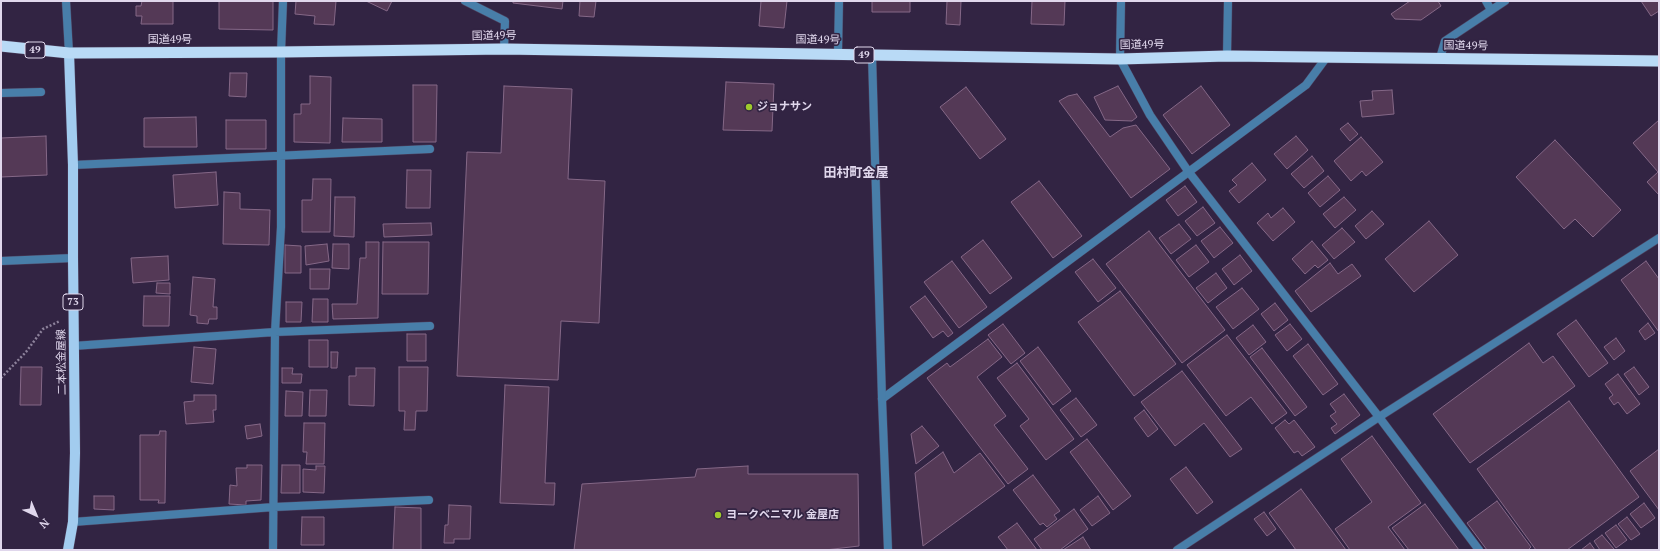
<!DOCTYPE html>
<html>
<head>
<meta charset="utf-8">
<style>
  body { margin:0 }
  #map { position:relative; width:1660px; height:551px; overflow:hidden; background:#322443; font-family:"PT Serif",serif }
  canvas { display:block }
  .frame { position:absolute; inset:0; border:2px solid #e0d7ec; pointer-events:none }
  .north { position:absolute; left:16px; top:495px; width:40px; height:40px; -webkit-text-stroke:3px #322443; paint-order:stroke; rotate:136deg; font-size:11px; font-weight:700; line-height:16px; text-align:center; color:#e0d7ec }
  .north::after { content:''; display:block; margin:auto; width:14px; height:18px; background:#e0d7ec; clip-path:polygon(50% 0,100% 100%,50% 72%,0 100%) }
</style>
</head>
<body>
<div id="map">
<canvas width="1660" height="551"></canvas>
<div class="frame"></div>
<div class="north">N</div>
</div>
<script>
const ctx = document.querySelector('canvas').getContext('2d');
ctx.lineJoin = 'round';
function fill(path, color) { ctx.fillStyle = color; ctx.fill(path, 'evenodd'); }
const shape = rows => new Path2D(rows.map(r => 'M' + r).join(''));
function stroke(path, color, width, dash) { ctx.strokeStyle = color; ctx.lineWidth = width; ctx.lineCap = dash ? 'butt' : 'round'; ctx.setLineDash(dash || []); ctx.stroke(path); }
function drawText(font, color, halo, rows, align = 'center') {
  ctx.font = font + ' "PT Serif","Noto Sans JP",serif'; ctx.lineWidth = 3.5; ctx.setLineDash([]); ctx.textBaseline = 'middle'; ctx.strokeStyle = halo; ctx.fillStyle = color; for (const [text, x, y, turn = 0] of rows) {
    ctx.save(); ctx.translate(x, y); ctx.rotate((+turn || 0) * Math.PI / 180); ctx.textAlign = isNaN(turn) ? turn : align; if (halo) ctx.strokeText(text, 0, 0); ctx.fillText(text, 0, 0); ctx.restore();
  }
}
const building = shape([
  [142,1,173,1,173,24,141,24,142,16,136,16,136,6,141,6,142,1],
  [219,1,273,1,273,30,219,29,219,1],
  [296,1,336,1,334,25,314,24,315,16,295,14,296,1],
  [366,1,392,1,387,11,366,1],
  [513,1,563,1,562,9,513,3,513,1],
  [580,1,596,1,594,17,579,16,580,1],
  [761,1,787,1,784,28,759,26,761,1],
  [872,1,910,1,910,12,872,12,872,1],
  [947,1,961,1,960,25,946,24,947,1],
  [1032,1,1065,1,1064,25,1031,24,1032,1],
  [1410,1,1438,1,1441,6,1421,20,1395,19,1391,14,1410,1],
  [1641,1,1659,1,1659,11,1651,16,1641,1],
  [230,73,247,73,246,97,229,96,230,73],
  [310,76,331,77,330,143,294,142,294,114,301,114,301,104,310,104,310,76],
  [726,82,774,84,772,131,723,130,726,82],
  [413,85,437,85,436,142,413,142,413,85],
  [504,86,572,89,568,179,605,181,599,323,561,321,558,380,457,376,467,152,501,153,504,86],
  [1118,86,1137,117,1132,121,1105,120,1094,97,1118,86],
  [1201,86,1230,125,1192,154,1163,115,1201,86],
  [966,87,1006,139,980,159,940,107,966,87],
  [1392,90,1394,114,1362,117,1360,101,1373,100,1372,91,1392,90],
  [1077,94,1110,137,1123,128,1136,125,1170,169,1131,198,1059,101,1068,96,1077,94],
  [196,117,197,147,144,147,144,118,196,117],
  [343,118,382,119,382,142,342,142,343,118],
  [226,120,266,120,266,149,226,149,226,120],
  [1659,120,1659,195,1647,182,1658,172,1633,143,1659,120],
  [1348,123,1358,134,1350,141,1340,129,1348,123],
  [46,136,47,175,1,177,1,138,46,136],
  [1296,136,1308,150,1287,169,1274,154,1296,136],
  [1361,137,1383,162,1366,176,1362,171,1351,181,1334,161,1361,137],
  [1555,140,1621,210,1593,237,1575,219,1564,229,1516,177,1555,140],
  [1312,156,1324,171,1304,188,1291,174,1312,156],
  [1252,163,1266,180,1239,203,1229,191,1237,185,1232,180,1252,163],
  [407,170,431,170,430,208,406,208,407,170],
  [216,172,218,205,175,208,173,175,216,172],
  [1328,176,1340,190,1320,207,1308,193,1328,176],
  [313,179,331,179,330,232,302,232,302,200,312,200,313,179],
  [1039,181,1082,236,1053,258,1011,202,1039,181],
  [1185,186,1197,202,1178,216,1166,200,1185,186],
  [224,192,240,193,240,209,270,210,269,245,223,244,224,192],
  [335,197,355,197,354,237,334,236,335,197],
  [1344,197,1356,210,1335,228,1323,214,1344,197],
  [1203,207,1215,223,1197,236,1185,221,1203,207],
  [1283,208,1295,222,1273,241,1257,223,1268,213,1271,218,1283,208],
  [1372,211,1384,224,1366,239,1355,226,1372,211],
  [1429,221,1458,255,1414,292,1385,259,1429,221],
  [431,223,432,235,384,237,383,224,431,223],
  [1179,224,1191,239,1171,254,1159,238,1179,224],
  [1220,227,1233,243,1214,258,1201,241,1220,227],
  [1342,228,1355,242,1334,259,1322,245,1342,228],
  [1149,231,1225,330,1182,363,1106,264,1149,231],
  [983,240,1012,278,990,294,961,257,983,240],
  [1312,241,1328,260,1318,268,1315,265,1305,274,1292,259,1312,241],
  [366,242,379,242,378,318,333,319,332,304,357,304,360,258,366,258,366,242],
  [383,242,429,242,428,294,382,294,383,242],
  [327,244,329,261,306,265,305,246,327,244],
  [333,244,349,244,349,269,332,268,333,244],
  [285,245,301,246,301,273,285,273,285,245],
  [1196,245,1209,262,1189,277,1176,260,1196,245],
  [1240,255,1252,271,1234,285,1222,269,1240,255],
  [168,256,169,280,133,283,131,258,168,256],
  [1093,259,1116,288,1098,302,1075,272,1093,259],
  [952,261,987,307,959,328,924,282,952,261],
  [1646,261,1659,279,1659,332,1621,280,1646,261],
  [1330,263,1338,274,1352,264,1361,276,1311,312,1295,291,1330,263],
  [310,269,330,269,329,289,310,289,310,269],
  [1216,273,1227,288,1208,303,1196,288,1216,273],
  [193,277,215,279,213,307,217,307,217,319,209,319,208,324,197,323,197,316,190,315,193,277],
  [157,283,170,283,170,294,156,293,157,283],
  [1242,288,1259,309,1233,329,1216,307,1242,288],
  [1120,291,1176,364,1134,396,1078,322,1120,291],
  [144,296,170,296,169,326,143,326,144,296],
  [925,296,953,333,948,337,943,331,933,338,910,307,925,296],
  [313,299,328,299,328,322,312,322,313,299],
  [286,302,302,302,301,322,286,322,286,302],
  [1275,303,1288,320,1274,331,1261,314,1275,303],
  [1576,320,1608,363,1589,377,1557,334,1576,320],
  [1648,323,1655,333,1645,340,1639,331,1648,323],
  [1003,324,1025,353,1011,364,988,335,1003,324],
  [1290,324,1302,339,1287,351,1275,335,1290,324],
  [1253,325,1266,342,1249,355,1236,338,1253,325],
  [407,334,426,334,426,361,407,361,407,334],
  [1227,335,1287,413,1272,424,1251,397,1226,416,1187,365,1227,335],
  [1616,338,1625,351,1614,360,1604,347,1616,338],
  [988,339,1002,357,977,377,1006,416,994,425,1028,469,1008,484,927,378,947,363,950,367,988,339],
  [309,340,328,340,328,367,309,367,309,340],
  [1529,343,1543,363,1553,356,1575,386,1470,463,1433,414,1529,343],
  [1308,344,1338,384,1323,395,1293,356,1308,344],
  [194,347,216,349,213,384,191,382,194,347],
  [1038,347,1071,391,1053,405,1020,361,1038,347],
  [1262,348,1307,407,1295,416,1250,357,1262,348],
  [331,352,338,352,337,368,331,368,331,352],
  [1017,363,1074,439,1046,460,1020,426,1029,419,997,378,1017,363],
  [21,367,42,367,41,405,20,405,21,367],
  [399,367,428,367,427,411,416,411,415,430,404,430,405,411,399,411,399,367],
  [1634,367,1649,387,1639,395,1624,374,1634,367],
  [282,368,293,368,292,374,302,374,301,383,282,383,282,368],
  [356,368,375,368,374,406,349,405,349,376,356,376,356,368],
  [1182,371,1242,449,1230,457,1204,423,1175,446,1141,402,1182,371],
  [1618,374,1640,404,1627,414,1618,402,1614,405,1609,398,1613,395,1605,384,1618,374],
  [505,385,549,387,545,483,555,483,554,505,500,503,505,385],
  [310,390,327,390,326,416,309,416,310,390],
  [286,391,303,392,302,416,285,416,286,391],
  [1344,394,1360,415,1335,434,1331,428,1337,424,1330,416,1336,412,1330,404,1344,394],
  [194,395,216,395,216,410,213,410,214,422,186,424,184,402,194,401,194,395],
  [1076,398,1097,425,1081,437,1060,410,1076,398],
  [1569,401,1639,497,1567,550,1536,550,1477,469,1569,401],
  [1144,410,1158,429,1148,437,1134,418,1144,410],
  [1285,420,1289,424,1294,420,1315,447,1302,456,1298,451,1294,453,1275,428,1285,420],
  [304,423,325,423,324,464,306,464,307,452,303,452,304,423],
  [260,424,262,436,247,439,245,426,260,424],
  [922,426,939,446,916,464,911,434,922,426],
  [160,431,166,431,165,503,158,503,159,500,140,500,140,435,159,435,160,431],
  [1372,436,1421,503,1388,527,1405,550,1350,550,1335,529,1372,502,1341,459,1372,436],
  [1087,439,1131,496,1113,510,1070,452,1087,439],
  [1659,449,1659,510,1630,471,1659,449],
  [943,452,954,473,980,453,1005,486,923,546,915,473,943,452],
  [247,465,262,465,261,500,246,501,246,505,229,504,230,485,237,486,236,468,247,468,247,465],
  [282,465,300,465,300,493,281,493,282,465],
  [316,466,325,466,324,493,303,492,303,469,316,470,316,466],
  [748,466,748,474,858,474,859,546,825,550,574,550,582,484,695,477,697,469,748,466],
  [1186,467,1213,502,1197,514,1170,479,1186,467],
  [1033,475,1060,511,1054,515,1057,519,1047,527,1043,523,1040,525,1013,490,1033,475],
  [1301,489,1346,550,1296,550,1269,513,1301,489],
  [94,496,114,496,114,510,94,509,94,496],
  [1098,496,1110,513,1092,526,1080,510,1098,496],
  [1497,501,1531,547,1528,550,1487,550,1467,523,1497,501],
  [1644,503,1655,518,1641,528,1630,514,1644,503],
  [1425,504,1459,550,1409,550,1392,528,1425,504],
  [449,505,471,506,470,539,454,539,454,543,444,543,445,525,448,525,449,505],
  [395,507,421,508,421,550,393,550,395,507],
  [1074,509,1088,529,1060,550,1042,550,1034,539,1074,509],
  [1264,512,1276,529,1267,536,1254,519,1264,512],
  [302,517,324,517,324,545,301,545,302,517],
  [1627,517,1640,534,1631,540,1618,524,1627,517],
  [1017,523,1037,550,1008,550,998,537,1017,523],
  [1616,525,1627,540,1616,548,1605,533,1616,525],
  [1602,535,1614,549,1613,550,1600,550,1594,541,1602,535],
  [1083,537,1091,550,1063,550,1083,537],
  [1590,543,1595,550,1581,550,1590,543]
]);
fill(building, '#543956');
stroke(building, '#856887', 1);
const minor = shape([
  [66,1,69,53],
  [465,1,505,21,504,49],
  [1121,1,1120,59,1150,115,1188,171,1379,417,1479,550],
  [1486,1,1491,10],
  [838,53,839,1],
  [1227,56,1228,1],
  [1440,58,1445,41,1505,1],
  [1,93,41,92],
  [73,165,430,149],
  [1,261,73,258],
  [73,346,275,332,430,326],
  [882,399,1306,85,1326,58],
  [73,522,274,507,429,500],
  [273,550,275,332,281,227,281,52,283,1],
  [1177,550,1379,417,1659,238]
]);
const tertiary = shape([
  [872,55,882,399,888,550]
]);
const primary = shape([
  [68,550,73,522,75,453,73,258,73,165,69,53]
]);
const trunk = shape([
  [1,46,69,53,281,52,504,49,1120,59,1227,56,1659,61]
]);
stroke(minor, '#4e415e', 9);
stroke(tertiary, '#4e415e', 9);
stroke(primary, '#4e415e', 11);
stroke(trunk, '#4e415e', 12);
stroke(shape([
  [1,378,26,352,43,329,60,321]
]), '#8d829b', 2.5, [2, 2]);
stroke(minor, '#487ea9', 8);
stroke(tertiary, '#487ea9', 8);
stroke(primary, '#a2ccef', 10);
stroke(trunk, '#b9daf6', 11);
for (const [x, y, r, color] of [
  [749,107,4,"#9fca2d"],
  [718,515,4,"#9fca2d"]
]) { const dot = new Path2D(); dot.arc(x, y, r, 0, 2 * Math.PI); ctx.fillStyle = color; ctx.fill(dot); stroke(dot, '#322443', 1.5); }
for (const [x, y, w] of [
  [35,50,20],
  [864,55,20],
  [73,302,20]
]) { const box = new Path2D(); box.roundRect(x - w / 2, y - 8, w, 16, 3); ctx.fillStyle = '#322443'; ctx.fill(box); stroke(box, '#e0d7ec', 1); }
drawText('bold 10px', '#e0d7ec', null, [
  ["49",35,50],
  ["49",864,55],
  ["73",73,302]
]);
drawText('11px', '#e0d7ec', '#322443', [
  ["国道49号",494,36,-1],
  ["国道49号",170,40],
  ["国道49号",818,40,1],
  ["国道49号",1142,45,-1],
  ["国道49号",1466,46,1],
  ["二本松金屋線",62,362,-91]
]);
drawText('bold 11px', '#e0d7ec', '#322443', [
  ["ジョナサン",757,107],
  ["ヨークベニマル 金屋店",726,515]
], 'left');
drawText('bold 13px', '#e0d7ec', '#322443', [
  ["田村町金屋",856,173]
]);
</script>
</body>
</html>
